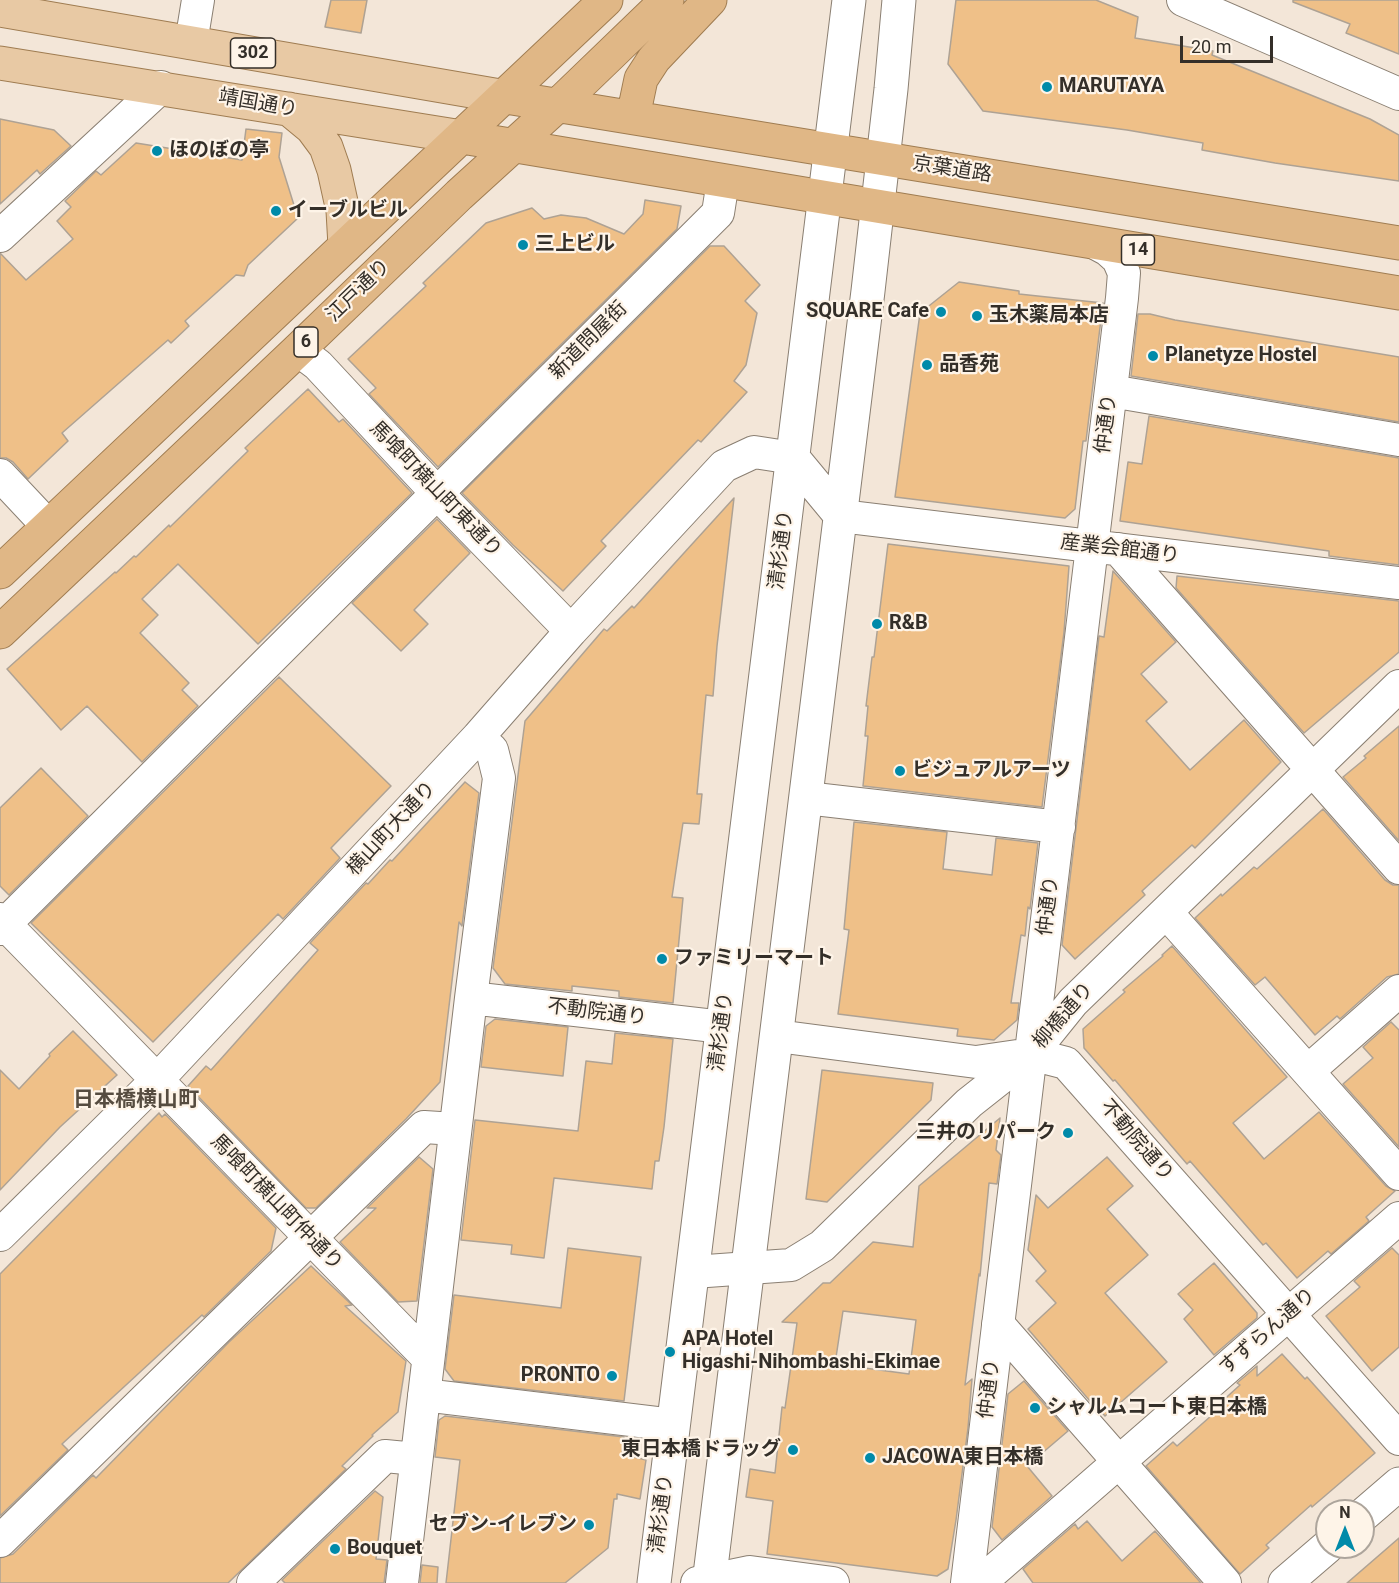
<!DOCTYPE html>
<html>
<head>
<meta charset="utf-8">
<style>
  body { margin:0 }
  #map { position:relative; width:1399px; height:1583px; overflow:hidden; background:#f3e6d8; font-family:Roboto,sans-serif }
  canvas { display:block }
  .north { position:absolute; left:1315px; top:1499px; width:60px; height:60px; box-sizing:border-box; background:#fef4e8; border:2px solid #ada59c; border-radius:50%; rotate:0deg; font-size:16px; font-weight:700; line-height:24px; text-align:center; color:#342f29 }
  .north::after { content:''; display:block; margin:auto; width:21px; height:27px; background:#008aa9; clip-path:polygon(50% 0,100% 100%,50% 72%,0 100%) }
  .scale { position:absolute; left:1180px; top:36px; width:93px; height:27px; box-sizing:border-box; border:3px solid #342f29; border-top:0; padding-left:8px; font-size:18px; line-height:21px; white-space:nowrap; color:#342f29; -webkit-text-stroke:4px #fef4e8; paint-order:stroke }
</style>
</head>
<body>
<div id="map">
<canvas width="1399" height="1583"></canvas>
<div class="north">N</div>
<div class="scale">20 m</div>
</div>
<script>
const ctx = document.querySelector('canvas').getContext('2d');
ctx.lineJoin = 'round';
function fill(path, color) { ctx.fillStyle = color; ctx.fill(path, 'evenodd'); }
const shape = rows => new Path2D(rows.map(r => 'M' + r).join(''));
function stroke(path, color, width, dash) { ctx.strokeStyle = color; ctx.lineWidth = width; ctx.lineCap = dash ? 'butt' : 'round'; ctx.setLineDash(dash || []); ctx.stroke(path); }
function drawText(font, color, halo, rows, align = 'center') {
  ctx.font = font + ' Roboto,"Noto Sans JP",sans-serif'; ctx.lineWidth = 4.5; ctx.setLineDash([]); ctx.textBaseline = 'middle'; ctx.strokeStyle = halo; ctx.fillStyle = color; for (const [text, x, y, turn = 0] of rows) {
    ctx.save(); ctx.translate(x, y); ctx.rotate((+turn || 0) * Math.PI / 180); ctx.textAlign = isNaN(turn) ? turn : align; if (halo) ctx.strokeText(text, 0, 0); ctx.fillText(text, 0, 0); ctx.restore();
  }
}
const building = shape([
  [331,0,367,0,361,33,325,27,331,0],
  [956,0,1096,0,1138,17,1135,38,1213,51,1212,55,1370,119,1399,135,1399,181,1275,163,1202,150,1203,143,1127,130,983,111,948,64,956,0],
  [1293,0,1399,0,1399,54,1346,33,1350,24,1293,2,1293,0],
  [0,119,54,130,71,146,40,174,37,170,0,204,0,119],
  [246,129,282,133,279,157,298,218,248,265,244,276,236,275,185,321,189,326,171,343,168,340,62,433,68,441,28,479,13,462,6,458,0,458,0,253,26,280,73,239,57,221,71,207,65,201,96,171,101,175,136,143,242,160,246,129],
  [645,200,681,206,677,229,438,467,369,394,376,388,348,359,426,286,423,283,486,223,532,208,544,219,561,215,586,218,624,234,643,214,645,200],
  [710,246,724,246,760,285,745,301,757,313,746,365,734,381,747,392,701,442,698,440,601,541,606,546,563,591,513,545,462,493,710,246],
  [959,282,1019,291,1019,294,1103,303,1086,441,1083,441,1075,509,1065,518,895,497,920,313,959,282],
  [1138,314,1150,314,1175,320,1399,357,1399,422,1131,376,1138,314],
  [308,389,339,422,343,419,412,493,258,644,178,564,142,599,158,615,140,633,189,683,182,690,198,706,142,762,87,706,61,730,7,669,115,572,116,573,134,556,136,557,169,525,170,527,248,451,245,448,308,389],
  [1149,416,1399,458,1399,565,1329,556,1329,551,1120,521,1128,462,1142,464,1149,416],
  [734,498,717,646,713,696,706,695,697,794,702,794,699,824,683,823,672,897,683,898,673,1003,619,997,619,991,572,986,572,991,505,984,493,968,525,721,604,629,607,631,632,606,634,608,734,498],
  [437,519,470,553,414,610,428,624,401,651,352,603,437,519],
  [888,544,1069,566,1064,632,1042,807,863,786,868,736,865,736,868,706,866,706,872,657,874,657,888,544],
  [1113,571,1176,642,1141,674,1167,702,1146,721,1190,770,1244,720,1281,762,1195,848,1192,845,1142,891,1145,895,1075,959,1062,945,1099,636,1104,637,1113,571],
  [1177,576,1399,601,1399,652,1304,733,1176,588,1177,576],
  [279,677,391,786,331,848,340,858,283,919,278,914,153,1042,31,923,279,677],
  [1399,726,1399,841,1343,777,1366,758,1364,756,1399,726],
  [41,768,88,816,9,895,0,886,0,808,41,768],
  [465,782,479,793,462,926,459,922,440,1082,406,1119,316,1208,306,1208,188,1086,206,1066,211,1070,318,950,310,943,366,883,368,884,390,860,392,861,465,782],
  [1323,809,1385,880,1393,885,1399,885,1399,974,1387,977,1340,1019,1337,1016,1315,1035,1265,977,1255,985,1195,918,1221,894,1222,896,1254,867,1257,869,1323,809],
  [854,822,947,832,943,869,992,875,996,838,1038,843,1030,909,1028,907,1025,936,1021,935,1011,1003,1019,1003,1017,1020,994,1040,957,1036,958,1029,838,1014,849,930,844,929,854,822],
  [1172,946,1287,1077,1233,1123,1264,1159,1319,1112,1386,1186,1395,1191,1366,1217,1369,1221,1331,1254,1328,1251,1297,1278,1266,1243,1263,1245,1190,1161,1187,1164,1115,1080,1113,1081,1084,1048,1083,1029,1125,992,1123,990,1163,956,1162,955,1172,946],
  [495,1019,568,1027,563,1076,481,1067,486,1026,495,1019],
  [1391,1022,1399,1030,1399,1147,1343,1084,1373,1058,1363,1047,1391,1022],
  [73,1031,117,1075,60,1127,0,1190,0,1070,19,1089,50,1056,49,1054,73,1031],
  [615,1033,673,1039,664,1127,659,1161,655,1161,652,1189,554,1178,544,1258,511,1254,512,1245,461,1240,475,1120,578,1131,586,1061,612,1064,615,1033],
  [822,1070,933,1083,931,1100,827,1202,806,1199,822,1070],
  [159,1113,162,1117,165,1114,276,1228,271,1251,204,1317,202,1315,62,1444,68,1450,0,1516,0,1274,159,1113],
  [1000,1118,996,1150,1001,1155,997,1184,989,1183,980,1276,979,1274,965,1385,972,1379,968,1428,956,1520,948,1569,937,1576,767,1554,773,1501,746,1497,750,1469,775,1473,782,1407,785,1408,797,1323,782,1322,823,1283,830,1283,873,1242,913,1247,919,1186,1000,1118],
  [843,1311,916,1320,909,1374,835,1364,843,1311],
  [419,1157,433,1169,417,1301,398,1302,340,1242,376,1208,367,1208,419,1157],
  [1107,1157,1133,1186,1107,1209,1148,1255,1105,1293,1167,1362,1105,1416,1097,1407,1096,1408,1028,1329,1056,1303,1036,1281,1046,1271,1028,1250,1036,1195,1048,1208,1107,1157],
  [568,1248,641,1257,624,1401,454,1381,445,1369,454,1295,561,1308,568,1248],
  [1392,1248,1399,1255,1399,1347,1372,1371,1326,1316,1360,1287,1354,1281,1392,1248],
  [1214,1263,1257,1313,1257,1318,1214,1355,1184,1319,1193,1310,1178,1294,1214,1263],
  [311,1266,352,1305,345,1306,406,1361,398,1412,372,1435,373,1436,342,1466,346,1469,228,1583,0,1583,0,1558,13,1554,93,1475,96,1478,229,1342,311,1266],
  [1282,1354,1305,1379,1307,1377,1375,1453,1312,1507,1311,1505,1266,1545,1269,1548,1240,1574,1146,1466,1173,1442,1177,1446,1220,1408,1218,1405,1240,1385,1237,1383,1257,1366,1257,1376,1282,1354],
  [1024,1381,1068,1431,1027,1466,1052,1496,1002,1540,992,1527,1008,1394,1024,1381],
  [445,1416,624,1437,622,1454,646,1460,640,1499,617,1494,617,1499,614,1499,608,1548,565,1583,446,1583,460,1460,435,1457,439,1420,445,1416],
  [375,1491,383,1497,376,1559,387,1560,384,1583,285,1583,282,1580,375,1491],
  [1087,1521,1122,1561,1155,1531,1201,1583,1033,1583,1023,1569,1075,1524,1078,1529,1087,1521],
  [1399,1538,1399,1583,1347,1583,1399,1538],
  [422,1565,438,1567,437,1583,420,1583,422,1565]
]);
fill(building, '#efc088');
stroke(building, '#aea294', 1.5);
const minor = shape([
  [1183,0,1399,94],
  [191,43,198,0],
  [0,236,161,87],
  [298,350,318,365,437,493,571,631],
  [1111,391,1399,440],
  [0,475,48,526],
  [841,516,1399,583],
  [1118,549,1399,868],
  [806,798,1059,827],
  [1166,912,1399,1174],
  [0,919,428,1358],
  [0,929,718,213,723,181],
  [471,998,723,1027],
  [777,1036,976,1062,1031,1054,1066,1063,1399,1439],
  [1308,1071,1399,991],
  [0,1235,157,1080,478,737,571,631,724,466,754,452,793,458],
  [693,1272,791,1265,822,1246,969,1103,1031,1054,1073,1002,1399,686],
  [998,1324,1225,1583],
  [424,1395,673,1425],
  [0,1541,424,1127,455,1129],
  [253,1583,385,1456,416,1459],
  [402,1583,471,998,499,778,492,750,478,737],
  [697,1583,750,1572,833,1583],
  [967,1583,1122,298,1124,273,1118,259,1108,250,1095,243],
  [971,1583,990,1574,1399,1218]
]);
const tertiary = shape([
  [793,458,841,516],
  [1363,1515,1399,1484],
  [654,1583,849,0],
  [709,1583,868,291,891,89,899,0],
  [1285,1583,1327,1547]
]);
const primary = shape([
  [0,10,506,97],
  [0,63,462,137],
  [289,109,312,128,326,147,334,170,343,211,345,246]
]);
const trunk = shape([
  [506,97,1399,243],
  [633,117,641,79,654,59,710,0],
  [462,137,1399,293],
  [0,572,606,0],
  [0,632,298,350,459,195,558,105,667,0]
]);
stroke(minor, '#8a7f72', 34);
stroke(tertiary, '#8a7f72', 35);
stroke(primary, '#9f7c51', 35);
stroke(trunk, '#9f7c51', 35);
stroke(minor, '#fff', 32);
stroke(tertiary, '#fff', 33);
stroke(primary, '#e8c9a4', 33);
stroke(trunk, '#e0b786', 33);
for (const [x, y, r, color] of [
  [1047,87,6,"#008aa9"],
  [157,151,6,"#008aa9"],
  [276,211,6,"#008aa9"],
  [523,245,6,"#008aa9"],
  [941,312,6,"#008aa9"],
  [977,316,6,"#008aa9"],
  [1153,356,6,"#008aa9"],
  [927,365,6,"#008aa9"],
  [877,624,6,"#008aa9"],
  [900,771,6,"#008aa9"],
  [662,959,6,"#008aa9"],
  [1068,1133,6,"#008aa9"],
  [670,1352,6,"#008aa9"],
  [612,1376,6,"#008aa9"],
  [1035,1408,6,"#008aa9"],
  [793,1450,6,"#008aa9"],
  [870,1458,6,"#008aa9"],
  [589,1525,6,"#008aa9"],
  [335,1549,6,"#008aa9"]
]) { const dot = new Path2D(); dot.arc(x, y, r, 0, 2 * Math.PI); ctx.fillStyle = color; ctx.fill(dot); stroke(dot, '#fef4e8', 2); }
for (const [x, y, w] of [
  [253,53,45],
  [1138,250,33],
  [306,342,24]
]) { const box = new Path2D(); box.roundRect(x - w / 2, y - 15, w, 30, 4.5); ctx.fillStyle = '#fef4e8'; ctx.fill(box); stroke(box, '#342f29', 1.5); }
drawText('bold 18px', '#342f29', null, [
  ["302",253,53],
  ["14",1138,250],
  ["6",306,342]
]);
drawText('bold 20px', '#342f29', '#fef4e8', [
  ["MARUTAYA",1059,87],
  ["ほのぼの亭",169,151],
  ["イーブルビル",288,211],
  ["三上ビル",535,245],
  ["SQUARE Cafe",929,312,"right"],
  ["玉木薬局本店",989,316],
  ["Planetyze Hostel",1165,356],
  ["品香苑",939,365],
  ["R&B",889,624],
  ["ビジュアルアーツ",912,771],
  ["ファミリーマート",674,959],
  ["三井のリパーク",1056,1133,"right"],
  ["APA Hotel",682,1340],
  ["Higashi-Nihombashi-Ekimae",682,1363],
  ["PRONTO",600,1376,"right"],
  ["シャルムコート東日本橋",1047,1408],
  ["東日本橋ドラッグ",781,1450,"right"],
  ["JACOWA東日本橋",882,1458],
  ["セブン-イレブン",577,1525,"right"],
  ["Bouquet",347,1549]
], 'left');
drawText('20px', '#342f29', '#fef4e8', [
  ["靖国通り",258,104,10],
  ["京葉道路",952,170,9],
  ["江戸通り",359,291,-44],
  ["新道問屋街",589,341,-45],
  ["仲通り",1107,424,-83],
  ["馬喰町横山町東通り",435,490,46],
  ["清杉通り",782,550,-83],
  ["産業会館通り",1120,550,7],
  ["横山町大通り",392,829,-47],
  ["仲通り",1049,906,-83],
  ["不動院通り",597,1013,7],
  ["柳橋通り",1064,1016,-49],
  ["清杉通り",722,1032,-83],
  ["不動院通り",1136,1141,49],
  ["馬喰町横山町仲通り",276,1203,46],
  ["すずらん通り",1268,1332,-41],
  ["仲通り",990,1389,-83],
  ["清杉通り",662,1514,-83]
]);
drawText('bold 21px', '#564c40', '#fef4e8', [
  ["日本橋横山町",136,1101]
]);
</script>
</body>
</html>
